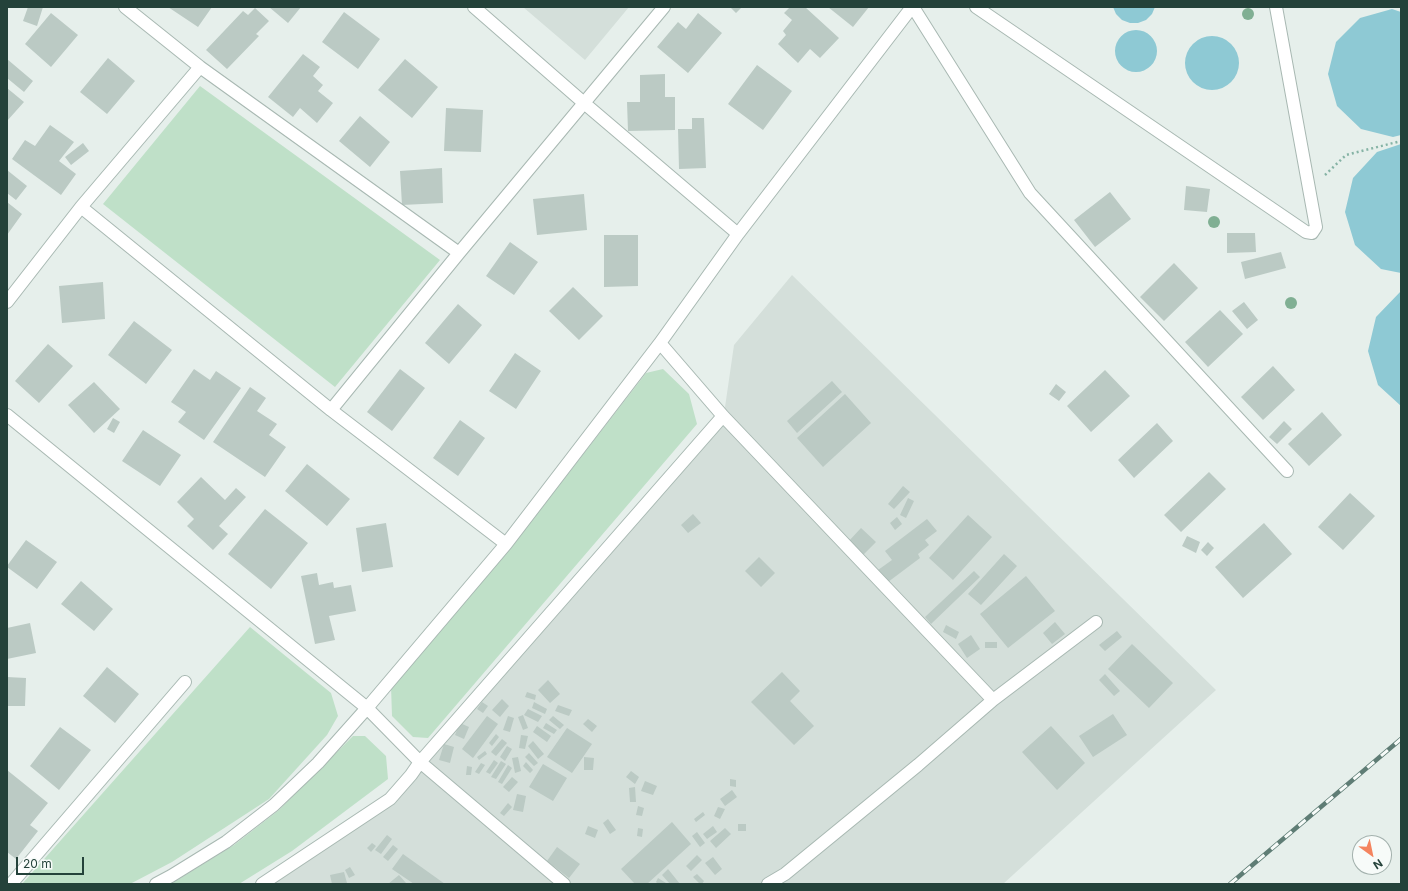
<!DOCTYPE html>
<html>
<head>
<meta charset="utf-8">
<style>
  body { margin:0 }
  #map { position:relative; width:1408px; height:891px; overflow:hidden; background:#e6efeb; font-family:Inter,sans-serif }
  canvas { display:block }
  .frame { position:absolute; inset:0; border:8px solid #24423a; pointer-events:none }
  .north { position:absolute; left:1352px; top:835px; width:40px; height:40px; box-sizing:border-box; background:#f7fbf9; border:1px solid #a3b1ad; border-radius:50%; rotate:147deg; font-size:11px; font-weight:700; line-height:16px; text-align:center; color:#24423a }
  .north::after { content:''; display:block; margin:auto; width:14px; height:18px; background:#f4845f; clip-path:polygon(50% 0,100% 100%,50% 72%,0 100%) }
  .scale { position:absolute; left:16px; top:857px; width:68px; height:18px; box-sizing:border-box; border:2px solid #24423a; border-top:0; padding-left:5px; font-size:12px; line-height:14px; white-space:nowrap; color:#24423a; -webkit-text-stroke:3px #f7fbf9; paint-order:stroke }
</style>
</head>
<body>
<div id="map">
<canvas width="1408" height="891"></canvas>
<div class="frame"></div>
<div class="north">N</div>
<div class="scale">20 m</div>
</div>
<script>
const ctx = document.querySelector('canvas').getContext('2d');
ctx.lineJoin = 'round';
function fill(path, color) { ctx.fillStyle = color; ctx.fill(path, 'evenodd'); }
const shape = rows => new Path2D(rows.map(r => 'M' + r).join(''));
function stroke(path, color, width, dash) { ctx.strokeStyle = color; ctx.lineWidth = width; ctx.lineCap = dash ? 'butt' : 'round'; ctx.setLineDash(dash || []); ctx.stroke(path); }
fill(shape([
  [523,7,629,7,585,60],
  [792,275,1216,690,1003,884,269,884,391,802,723,421,734,345]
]), '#d4dfda');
fill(shape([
  [200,86,440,260,335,387,103,204],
  [663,369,689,394,697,424,428,738,413,737,392,716,391,686,510,549,646,373],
  [250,627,331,693,338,716,327,735,269,799,172,862,130,884,22,884],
  [353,736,365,736,386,756,388,779,292,851,239,884,171,884,234,845,279,810]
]), '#bfe0c8');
fill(shape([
  [1113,7,1155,7,1152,14,1146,20,1138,23,1130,23,1122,20,1116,14],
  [1392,9,1401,12,1401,135,1393,137,1361,129,1337,106,1328,74,1336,42,1360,18],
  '1115 51a21 21 0 1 1 42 0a21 21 0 1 1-42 0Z',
  '1185 63a27 27 0 1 1 54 0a27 27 0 1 1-54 0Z',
  [1401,144,1401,273,1381,269,1355,245,1345,212,1353,178,1377,152],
  [1401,291,1401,406,1378,385,1368,351,1376,317]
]), '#8ec9d4');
fill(shape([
  [28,7,43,7,37,26,23,21],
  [168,7,212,7,198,27],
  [269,7,301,7,288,23],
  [730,7,742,7,736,13],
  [790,7,805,7,839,38,820,58,810,49,798,63,778,44,786,35,783,31,792,20,784,13],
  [828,7,869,7,853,27],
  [255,8,269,21,256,34,259,36,227,69,206,50,243,11,248,15],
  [344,12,380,39,358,69,322,42],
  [51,13,78,35,51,67,25,44],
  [698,13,722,33,688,73,657,47,678,22,686,29],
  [303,54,320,67,313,76,323,85,318,91,333,103,317,123,300,108,293,117,268,97],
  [108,58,135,81,107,114,80,92],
  [7,59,33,81,24,92,7,78],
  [405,59,438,87,412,118,378,90],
  [757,65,792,91,763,130,728,104],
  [665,74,665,97,675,97,675,130,628,131,627,102,640,102,640,75],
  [7,88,24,102,7,121],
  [446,108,483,110,481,152,444,151],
  [360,116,390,142,370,167,339,141],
  [692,118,704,118,706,168,679,169,678,129,692,129],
  [50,125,74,142,59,161,76,174,61,195,12,159,25,140,35,146],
  [83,143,89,151,71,165,65,157],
  [442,168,443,203,402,205,400,171],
  [7,170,27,186,16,200,7,193],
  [1186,186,1210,189,1207,212,1184,210],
  [1110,192,1131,219,1095,247,1074,220],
  [584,194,587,230,537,235,533,199],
  [7,202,22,214,7,235],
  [1227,233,1255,233,1256,252,1227,253],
  [604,235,638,235,638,286,604,287],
  [510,242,538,262,514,295,486,276],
  [1281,252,1286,268,1245,279,1241,262],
  [1174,263,1198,288,1164,321,1140,297],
  [103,282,105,319,62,323,59,286],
  [573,287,603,316,579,340,549,311],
  [1244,302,1258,320,1247,329,1232,311],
  [458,304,482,325,449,364,425,343],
  [1220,310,1243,334,1208,367,1185,342],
  [134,321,172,350,146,384,108,355],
  [48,344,73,366,39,403,15,381],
  [515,353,541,371,516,409,489,391],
  [1273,366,1295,390,1263,420,1241,397],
  [194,369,210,380,216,371,241,388,204,440,178,422,186,412,171,402],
  [400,369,425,388,392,431,367,412],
  [1105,370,1130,396,1091,432,1067,406],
  [832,381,842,392,797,433,787,421],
  [94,382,120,409,94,433,68,405],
  [1056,384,1066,392,1059,401,1049,394],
  [250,387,266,398,257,411,277,424,269,435,286,447,265,477,213,442],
  [845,394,871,423,823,467,797,438],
  [1322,412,1342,435,1309,466,1288,444],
  [113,418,120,422,114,433,107,429],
  [460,420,485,438,458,476,433,458],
  [1284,421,1292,429,1277,444,1269,437],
  [1157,423,1173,441,1134,478,1118,460],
  [143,430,181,455,160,486,122,461],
  [307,464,350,499,327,526,285,491],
  [1209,472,1226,489,1181,532,1164,515],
  [201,477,225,500,236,488,246,497,219,526,228,534,213,550,187,526,194,519,177,502],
  [903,486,910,492,894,509,888,504],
  [1350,493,1375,516,1343,550,1318,527],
  [908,498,914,501,906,518,900,515],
  [265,509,308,543,271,589,228,554],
  [693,514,701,523,688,533,681,525],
  [968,515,992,537,953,580,929,558],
  [897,517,902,524,895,530,890,523],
  [927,519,937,531,925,540,929,545,918,554,920,558,888,582,878,570,892,560,885,551],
  [386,523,393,567,362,572,356,528],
  [1264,523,1292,554,1243,598,1215,567],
  [861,528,876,542,863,555,848,542],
  [1187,536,1200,542,1196,553,1182,546],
  [26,540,57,562,37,589,7,567,7,566],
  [1208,542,1214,548,1207,556,1201,550],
  [1004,554,1017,566,981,605,968,594],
  [759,557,775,573,761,587,745,571],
  [974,571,980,577,931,624,925,617],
  [317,573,319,585,333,582,334,588,351,585,356,611,329,616,335,640,315,644,301,576],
  [1026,576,1055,611,1008,648,980,614],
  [81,581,113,609,94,631,61,604],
  [1055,622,1065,634,1052,644,1043,633],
  [30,623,36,653,7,659,7,628],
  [946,625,959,632,956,639,943,632],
  [1117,631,1122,637,1105,651,1099,645],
  [971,635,980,649,967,658,958,644],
  [985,642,997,642,997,648,985,648],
  [1132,644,1173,683,1149,708,1108,669],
  [107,667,139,694,115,723,83,696],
  [782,672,800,691,790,701,814,726,794,745,751,702],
  [1105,674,1120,691,1114,696,1099,680],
  [7,677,26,678,25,706,7,706],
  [548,680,560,694,550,703,538,690],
  [527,692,536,695,535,700,525,697],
  [502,699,509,706,500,717,492,710],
  [482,702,488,706,483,713,477,709],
  [534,702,547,709,545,714,532,708],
  [558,705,572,710,569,716,555,711],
  [528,709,542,716,538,722,524,715],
  [1113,714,1127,735,1093,757,1079,736],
  [523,715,528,728,523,730,518,717],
  [487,716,498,724,473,758,462,749],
  [508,716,514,718,510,732,503,730],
  [553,716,564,725,560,729,549,720],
  [588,719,597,726,592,732,583,724],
  [460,723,469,727,464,739,455,735],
  [546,723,557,730,554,734,543,728],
  [537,726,551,736,547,742,533,732],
  [1051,726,1085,763,1057,790,1022,752],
  [60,727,91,750,59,790,30,766],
  [567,728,592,744,572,773,547,757],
  [496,734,499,737,492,746,489,743],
  [521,735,528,736,525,749,519,748],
  [502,739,507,743,496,756,491,752],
  [533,741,544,754,538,759,528,746],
  [444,744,454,747,450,763,439,760],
  [507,746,512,749,505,761,500,757],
  [485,751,487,754,479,760,477,757],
  [529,753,538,763,534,766,525,757],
  [518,757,521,771,515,773,512,758],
  [584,757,594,758,593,770,584,770],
  [494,760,498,763,490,774,486,772],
  [501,761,506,764,496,779,491,777],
  [526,762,533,770,530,773,523,766],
  [481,763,485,765,479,774,475,772],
  [543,764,567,778,553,801,529,787],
  [508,765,512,768,502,784,498,782],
  [467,766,472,767,471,775,466,775],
  [7,770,48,803,30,825,38,831,16,859,7,852],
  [631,771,639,777,635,784,626,777],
  [512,777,518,782,509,792,503,787],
  [730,779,736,780,736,787,730,786],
  [645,781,657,786,653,795,641,791],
  [635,787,636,802,630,802,629,788],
  [732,790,737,797,725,806,720,799],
  [517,794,526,796,523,812,513,810],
  [508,803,512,807,504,816,500,813],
  [638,806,644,808,642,816,636,815],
  [718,807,725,809,720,819,714,816],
  [703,812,705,815,696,822,694,819],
  [608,819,616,830,610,834,603,823],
  [672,822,691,844,647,884,635,884,621,869],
  [738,824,746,824,746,831,738,831],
  [588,826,598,830,595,838,585,834],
  [713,826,717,832,707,839,703,834],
  [638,828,643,829,642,837,637,836],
  [725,828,731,834,716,848,710,841],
  [697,832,705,843,700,847,692,836],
  [387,835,392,839,381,854,375,850],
  [372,843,376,846,371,852,367,848],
  [393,845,398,849,388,861,383,857],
  [557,847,580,864,569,878,547,861],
  [403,854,445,884,414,884,392,869],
  [697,855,702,860,691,871,686,866],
  [713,857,722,869,715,875,705,863],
  [350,867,355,875,349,878,345,870],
  [668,869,680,884,670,884,662,875],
  [344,872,347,883,332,884,330,875],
  [697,874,704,881,702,884,700,884,693,877],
  [399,875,406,883,405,884,388,884],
  [658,878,666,883,665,884,658,884,656,882]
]), '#bbcac4');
const minor = shape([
  [125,7,200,67,459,253],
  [474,7,584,103,738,234,660,343,723,416,993,700],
  [913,7,1030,193,1287,471],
  [976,7,1306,232,1312,233,1316,227,1276,7],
  [81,207,331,410,506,544],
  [738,234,912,7],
  [7,302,81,207,200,67],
  [331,410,459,253,664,7],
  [7,415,367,708,420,762,564,884],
  [11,884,185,682],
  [156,884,171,876,226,842,274,805,318,763,367,708,506,544,660,343],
  [262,884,390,799,411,775,420,762,723,416],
  [768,884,785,874,918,765,993,700,1096,622]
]);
stroke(minor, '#a8b8b2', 14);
stroke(shape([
  [1325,175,1346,155,1401,141]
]), '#86b3a5', 2.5, [2, 3]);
stroke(minor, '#fff', 12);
const rail = shape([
  [1230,884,1401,739]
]);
stroke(rail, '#5f7d75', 4.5);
stroke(rail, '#f7fbf9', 3, [9]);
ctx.fillStyle = '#80af93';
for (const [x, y] of [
  [1248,14],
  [1214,222],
  [1291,303]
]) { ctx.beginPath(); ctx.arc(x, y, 6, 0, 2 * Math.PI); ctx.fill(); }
</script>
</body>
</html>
